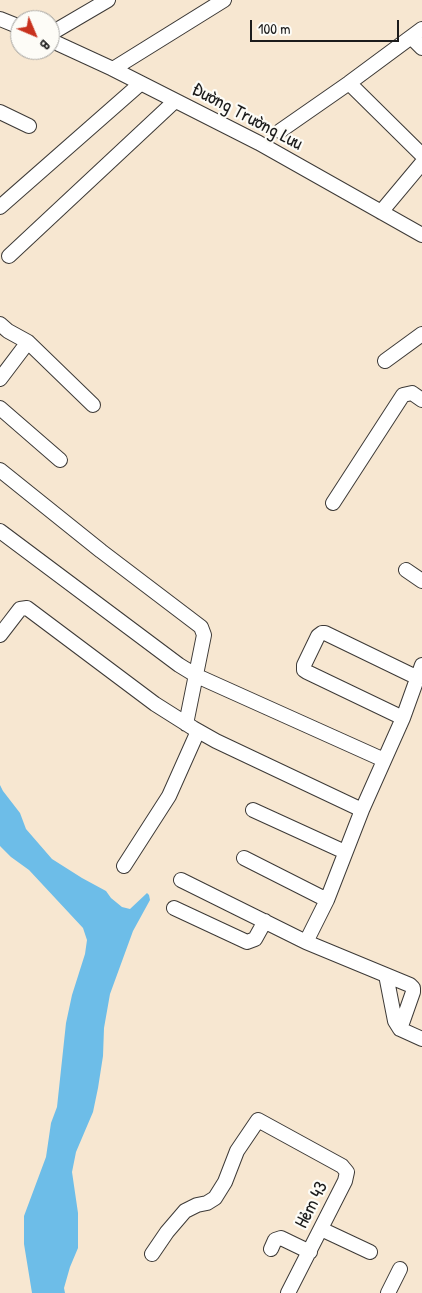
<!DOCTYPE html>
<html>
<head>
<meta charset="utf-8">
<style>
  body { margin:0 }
  #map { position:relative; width:422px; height:1293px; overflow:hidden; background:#f7e7d1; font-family:"Patrick Hand",sans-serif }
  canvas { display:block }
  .north { position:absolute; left:10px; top:10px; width:50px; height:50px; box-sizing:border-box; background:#fdfcf7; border:1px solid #a3a29f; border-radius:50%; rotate:135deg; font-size:14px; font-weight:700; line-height:20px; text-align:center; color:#1c1c1c }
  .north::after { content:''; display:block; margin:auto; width:18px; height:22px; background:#c8321e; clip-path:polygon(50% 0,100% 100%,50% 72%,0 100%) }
  .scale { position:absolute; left:250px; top:20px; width:149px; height:22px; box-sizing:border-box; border:2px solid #1c1c1c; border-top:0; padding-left:6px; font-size:15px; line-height:18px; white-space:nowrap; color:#1c1c1c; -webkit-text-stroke:4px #fdfcf7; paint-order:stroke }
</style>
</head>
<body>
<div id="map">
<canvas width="422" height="1293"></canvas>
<div class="north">B</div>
<div class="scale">100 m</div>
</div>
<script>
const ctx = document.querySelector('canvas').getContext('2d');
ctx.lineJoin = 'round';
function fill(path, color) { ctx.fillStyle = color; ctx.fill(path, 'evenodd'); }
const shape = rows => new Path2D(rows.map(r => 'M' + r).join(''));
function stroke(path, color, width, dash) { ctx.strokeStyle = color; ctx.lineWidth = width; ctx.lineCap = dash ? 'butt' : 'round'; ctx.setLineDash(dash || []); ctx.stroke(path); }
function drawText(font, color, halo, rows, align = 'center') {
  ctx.font = font + ' "Patrick Hand",sans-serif'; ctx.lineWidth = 4.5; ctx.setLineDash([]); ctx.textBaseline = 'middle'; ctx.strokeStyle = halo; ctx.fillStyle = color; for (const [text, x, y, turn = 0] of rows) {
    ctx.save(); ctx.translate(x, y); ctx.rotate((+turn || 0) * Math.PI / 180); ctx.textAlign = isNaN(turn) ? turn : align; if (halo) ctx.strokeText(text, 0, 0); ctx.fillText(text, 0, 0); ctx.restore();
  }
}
fill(shape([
  [0,785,3,791,20,813,26,829,52,859,82,878,106,891,111,898,122,907,130,909,147,893,149,895,150,900,133,931,110,994,104,1028,103,1056,98,1088,93,1112,76,1152,72,1172,78,1213,78,1248,70,1267,64,1288,65,1293,32,1293,24,1244,24,1216,46,1157,51,1123,57,1107,66,1023,72,995,85,954,87,940,83,928,29,870,11,857,0,846]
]), '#6dbde8');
const minor = shape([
  [0,19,20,27],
  [50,34,108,0],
  [411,37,422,48],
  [50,40,113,69,259,143,422,235],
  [113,69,224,0],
  [349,83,422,155],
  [0,112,29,126],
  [280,131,349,83,422,29],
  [0,207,140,84],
  [381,212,422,163],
  [9,256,175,101],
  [0,324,8,331,28,342],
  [385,361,422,334],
  [0,379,28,342,93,405],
  [0,408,60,460],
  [0,470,101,551,201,627,204,635,186,724],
  [333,503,403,395,412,393,422,400],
  [0,531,179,665,197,676,384,760],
  [406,570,422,581],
  [0,635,20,609,27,608,155,704,193,728,216,741,362,810],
  [403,718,307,672,304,670,304,665,318,636,322,633,325,633,418,678],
  [253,810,345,852],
  [244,858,327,900],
  [124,866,169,796,198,731],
  [181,880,306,942,410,985,413,988,413,992,400,1029,422,1039],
  [174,908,247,942,255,939,265,921],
  [306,942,327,900,362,810,403,718,422,665],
  [386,975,395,1021,400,1029],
  [321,1229,370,1252],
  [271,1249,275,1240,281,1238,310,1252],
  [152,1254,167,1232,185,1211,197,1205,207,1203,215,1198,225,1182,237,1151,258,1120,342,1166,347,1172,345,1181,288,1293],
  [388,1293,400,1269]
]);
stroke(minor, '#3d3a37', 16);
stroke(minor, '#fff', 14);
drawText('19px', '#1c1c1c', '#fdfcf7', [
  ["Đường Trường Lưu",247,117,28],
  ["Hẻm 43",312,1205,-63]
]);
</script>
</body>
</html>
